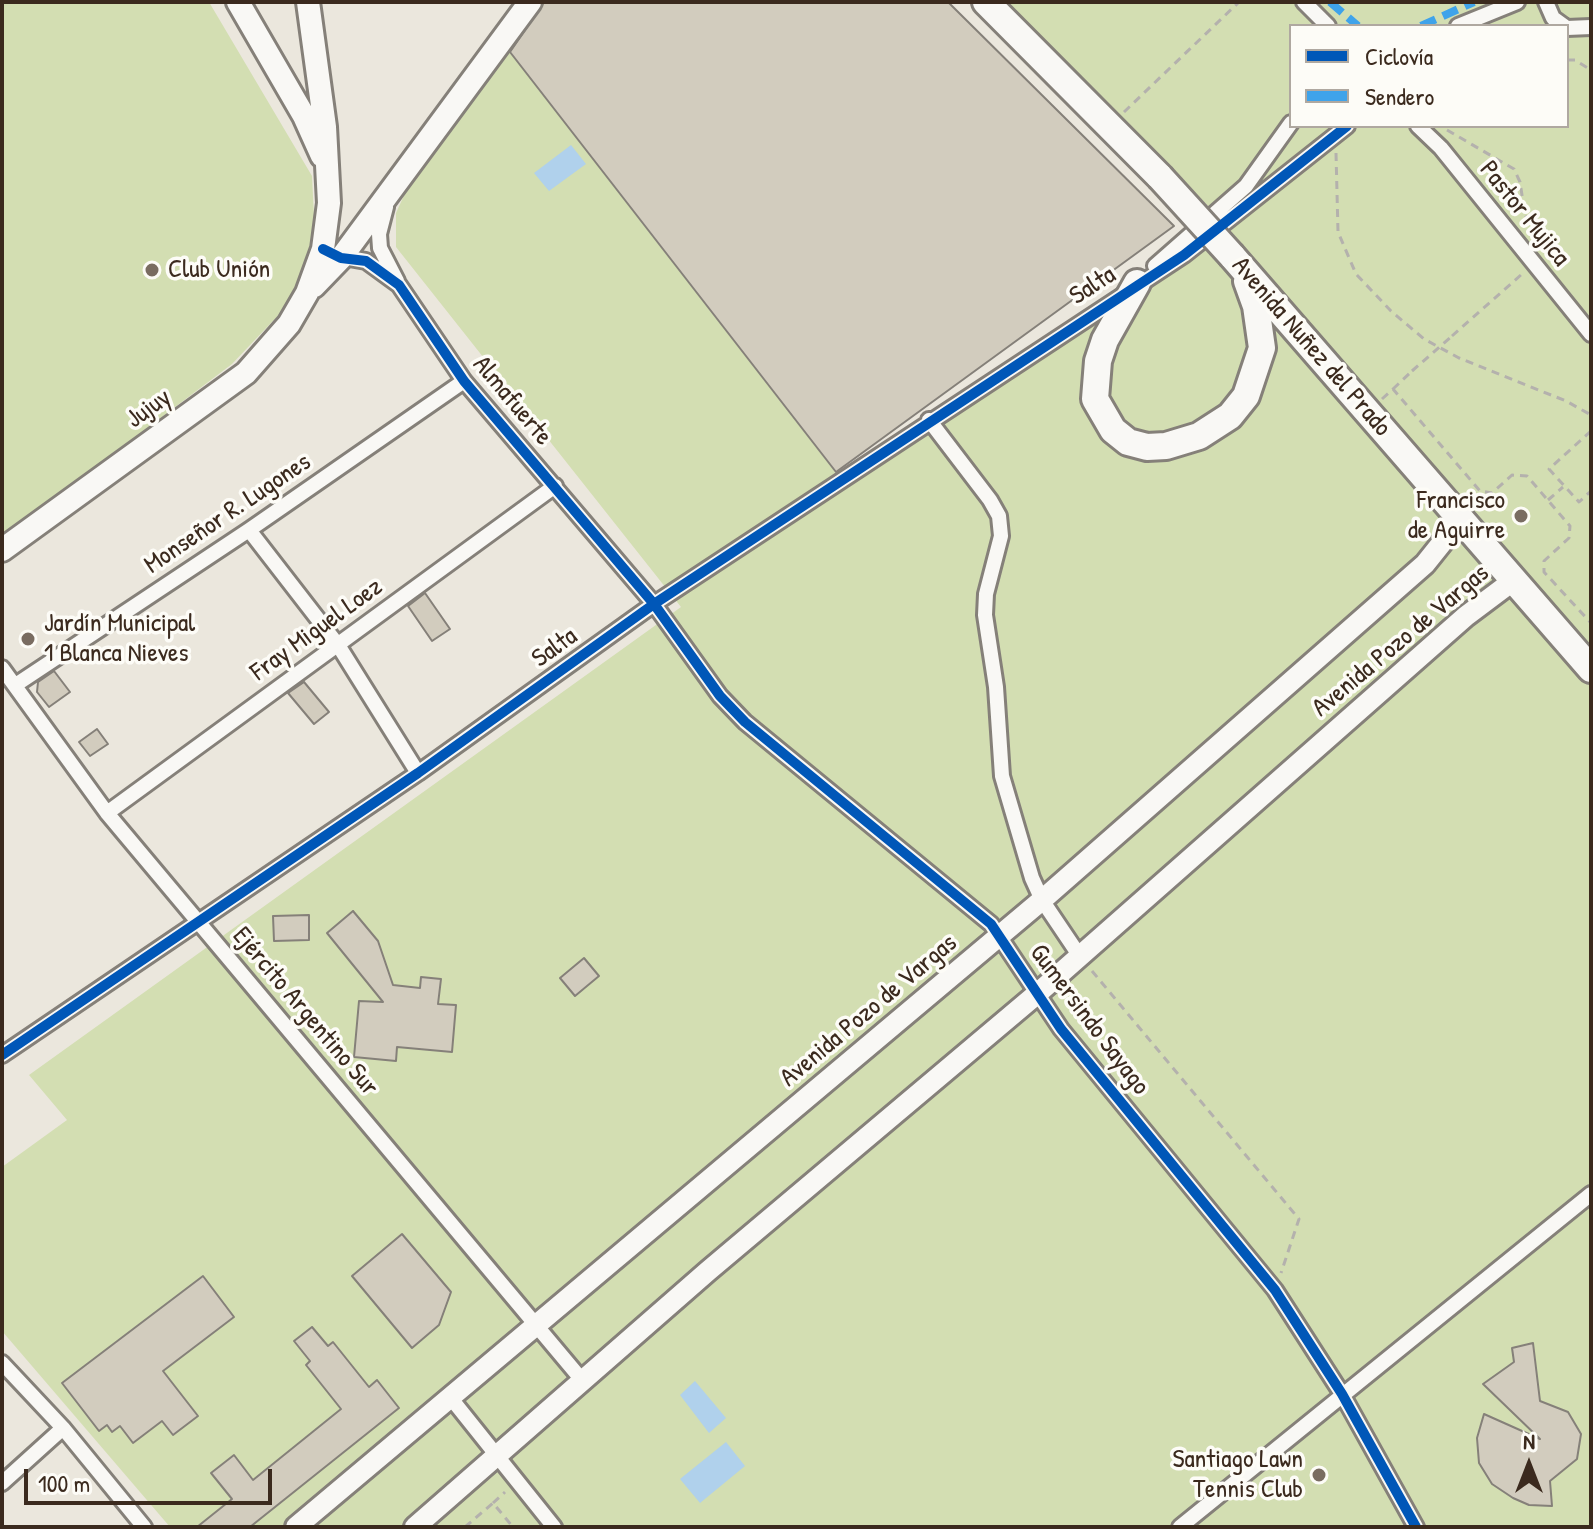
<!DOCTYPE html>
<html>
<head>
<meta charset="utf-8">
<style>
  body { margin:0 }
  #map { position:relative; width:1593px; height:1529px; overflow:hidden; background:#ebe7dd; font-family:"Patrick Hand",sans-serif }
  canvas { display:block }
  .frame { position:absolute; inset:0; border:4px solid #3b2a1e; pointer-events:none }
  .legend { position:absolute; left:1289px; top:24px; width:280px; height:104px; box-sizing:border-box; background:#fdfcf7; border:2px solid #afa8a0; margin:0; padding:10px 14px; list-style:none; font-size:24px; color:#3b2a1e }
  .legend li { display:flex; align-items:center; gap:16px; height:40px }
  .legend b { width:40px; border:2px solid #afa8a0 }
  .north { position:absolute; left:1489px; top:1425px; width:80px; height:80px; -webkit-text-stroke:6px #fdfcf7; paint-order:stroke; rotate:0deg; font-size:22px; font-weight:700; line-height:32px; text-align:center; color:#3b2a1e }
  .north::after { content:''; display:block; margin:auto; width:28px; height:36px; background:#3b2a1e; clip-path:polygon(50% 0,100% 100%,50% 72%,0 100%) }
  .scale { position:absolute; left:24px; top:1469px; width:248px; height:36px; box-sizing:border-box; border:4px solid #3b2a1e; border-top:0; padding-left:10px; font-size:24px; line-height:28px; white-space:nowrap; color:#3b2a1e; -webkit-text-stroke:6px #fdfcf7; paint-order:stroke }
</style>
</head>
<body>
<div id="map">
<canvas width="1593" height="1529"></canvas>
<div class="frame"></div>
<ul class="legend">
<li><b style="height:10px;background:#0057b8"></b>Ciclovía</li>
<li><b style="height:10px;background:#3fa3ea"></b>Sendero</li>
</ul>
<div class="north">N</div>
<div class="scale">100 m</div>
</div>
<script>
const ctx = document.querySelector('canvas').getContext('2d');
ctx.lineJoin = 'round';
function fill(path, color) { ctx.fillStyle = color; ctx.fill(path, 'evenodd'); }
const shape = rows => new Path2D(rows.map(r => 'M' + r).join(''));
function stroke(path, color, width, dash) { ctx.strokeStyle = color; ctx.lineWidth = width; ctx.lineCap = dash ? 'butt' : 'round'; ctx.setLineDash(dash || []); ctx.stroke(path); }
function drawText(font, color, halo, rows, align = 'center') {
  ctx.font = font + ' "Patrick Hand",sans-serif'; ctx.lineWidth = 7; ctx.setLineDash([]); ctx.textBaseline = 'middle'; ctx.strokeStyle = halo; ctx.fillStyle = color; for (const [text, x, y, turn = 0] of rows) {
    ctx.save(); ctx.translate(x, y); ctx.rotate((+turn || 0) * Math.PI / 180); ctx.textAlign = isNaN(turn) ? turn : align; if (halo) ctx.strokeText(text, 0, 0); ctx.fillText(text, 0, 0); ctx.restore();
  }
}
fill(shape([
  [4,2,209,2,312,176,315,236,290,303,232,364,2,538],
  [997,2,1591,2,1591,1527,170,1527,2,1331,2,1167,67,1120,29,1075,681,607,396,247,396,213,412,178,506,47,843,482,1232,229],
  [1291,26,1567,26,1567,126,1291,126]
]), '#d3deb2');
fill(shape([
  [571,145,586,164,549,191,534,173],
  [695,1381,726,1418,709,1433,680,1395],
  [726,1442,745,1466,700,1503,680,1479]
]), '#b0d1ec');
const building = shape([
  [544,2,948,2,1174,226,836,472,510,52,544,2],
  [425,593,450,629,432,641,408,606,425,593],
  [54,671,70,692,49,707,37,692,38,682,54,671],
  [304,682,329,712,314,724,288,693,304,682],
  [97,729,108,744,90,756,79,742,97,729],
  [353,911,378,941,393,985,420,988,421,977,441,979,438,1004,456,1005,452,1052,397,1047,396,1061,354,1057,359,1001,383,1002,327,933,353,911],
  [309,915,309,940,274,941,273,916,309,915],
  [584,958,599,976,575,996,560,978,584,958],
  [402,1234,451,1292,439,1325,412,1348,352,1276,402,1234],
  [203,1276,234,1317,163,1371,198,1416,173,1435,162,1421,133,1443,120,1426,112,1432,107,1425,99,1431,62,1383,203,1276],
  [312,1327,328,1346,333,1342,369,1387,377,1380,399,1408,250,1527,197,1527,232,1499,211,1473,234,1455,253,1480,341,1409,306,1365,310,1361,294,1341,312,1327],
  [1533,1343,1540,1401,1568,1412,1581,1434,1577,1459,1550,1481,1552,1506,1529,1505,1513,1498,1492,1484,1479,1463,1477,1438,1484,1414,1540,1439,1483,1384,1514,1362,1512,1348,1533,1343]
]);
fill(building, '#d2ccbe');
stroke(building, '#858079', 2);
const street = shape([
  [1304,2,1328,26],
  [1546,2,1553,18,1564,26],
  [1458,26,1517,2],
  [1567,28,1591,27],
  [1418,126,1441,148,1591,334],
  [386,207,379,234,380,248,397,281],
  [338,256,366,261,399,285,464,381,654,604,720,696,745,722,991,924,1061,1029,1275,1290,1342,1394,1416,1527],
  [1155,266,1246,186,1291,123],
  [929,420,990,500,999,516,1001,536,986,594,985,615,996,687,1002,776,1032,878,1042,900,1079,955],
  [249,530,338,645,418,773],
  [2,668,107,813,582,1380],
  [17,684,249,530,464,381],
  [107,813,555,486],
  [2,1055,418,773,654,604,1184,255,1347,126],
  [2,1363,63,1428,144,1527],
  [450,1397,554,1527],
  [2,1483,63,1428],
  [1180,1527,1591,1194]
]);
const secondary = shape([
  [296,1527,1042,900,1425,564,1461,519],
  [415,1527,708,1271,1038,993,1466,616,1514,580]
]);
const primary = shape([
  [238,2,304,116,322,156],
  [314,286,341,258,530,2],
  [2,550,246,373,289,324,307,293,323,249,329,203,325,127,308,2]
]);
const highway = shape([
  [986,2,1160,177],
  [1232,256,1591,669],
  [1137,283,1105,340,1098,361,1095,399,1113,430,1128,442,1147,447,1166,446,1199,436,1230,416,1246,396,1262,348,1256,306,1247,281]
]);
stroke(street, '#858079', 20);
stroke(secondary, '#858079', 26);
stroke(primary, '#858079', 28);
stroke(highway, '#858079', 32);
stroke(shape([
  [1567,60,1575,60,1591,70],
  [1124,112,1239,2],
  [1447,130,1514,169,1520,182,1525,215,1540,236],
  [1336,153,1338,232,1356,274,1391,311,1424,339,1459,358,1566,401,1591,415],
  [1452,336,1522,274],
  [1393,389,1412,371],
  [1382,399,1393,389,1480,491,1492,493,1512,475,1527,476,1570,526,1569,538,1544,561,1544,572,1591,623],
  [1591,431,1549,469,1579,502,1591,491],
  [1548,500,1563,487],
  [1092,971,1299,1219,1281,1273],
  [493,1503,505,1492],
  [465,1527,493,1503,513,1527]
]), '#b4b1ad', 3, [8, 6]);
stroke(street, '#f9f8f5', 14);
stroke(secondary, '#f9f8f5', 20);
stroke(primary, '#f9f8f5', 22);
stroke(highway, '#f9f8f5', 26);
const highwayBridge = shape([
  [1160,177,1232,256]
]);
stroke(highwayBridge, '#858079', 32, []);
stroke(shape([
  [1412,371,1452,336]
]), '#b4b1ad', 3, [8, 6]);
stroke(highwayBridge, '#f9f8f5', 26);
stroke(shape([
  [1330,2,1358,26],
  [1421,26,1474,2]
]), '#3fa3ea', 8, [16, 8]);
stroke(shape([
  [323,249,341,258,366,261,399,285,464,381,654,604,720,696,745,722,991,924,1061,1029,1275,1290,1342,1394,1416,1527],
  [2,1055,418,773,654,604,1184,255,1347,126]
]), '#0057b8', 10);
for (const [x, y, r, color] of [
  [152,270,8,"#796c61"],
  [1521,516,8,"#796c61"],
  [28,639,8,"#796c61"],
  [1319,1475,8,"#796c61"]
]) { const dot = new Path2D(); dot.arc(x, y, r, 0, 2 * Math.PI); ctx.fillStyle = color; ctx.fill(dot); stroke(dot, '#fdfcf7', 3); }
drawText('26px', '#3b2a1e', '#fdfcf7', [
  ["Pastor Mujica",1524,214,51],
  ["Salta",1093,286,-33],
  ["Avenida Nuñez del Prado",1311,347,49],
  ["Almafuerte",512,401,50],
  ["Jujuy",149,409,-36],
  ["Monseñor R. Lugones",228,514,-34],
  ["Fray Miguel Loez",317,630,-36],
  ["Avenida Pozo de Vargas",1401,641,-40],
  ["Salta",555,648,-36],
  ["Avenida Pozo de Vargas",869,1011,-40],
  ["Ejército Argentino Sur",305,1012,50],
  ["Gumersindo Sayago",1089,1020,53]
]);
drawText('26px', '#3b2a1e', '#fdfcf7', [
  ["Club Unión",168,270],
  ["Francisco",1505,501,"right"],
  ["de Aguirre",1505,531,"right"],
  ["Jardín Municipal",44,624],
  ["1 Blanca Nieves",44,654],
  ["Santiago Lawn",1303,1460,"right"],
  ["Tennis Club",1303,1490,"right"]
], 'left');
</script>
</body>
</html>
